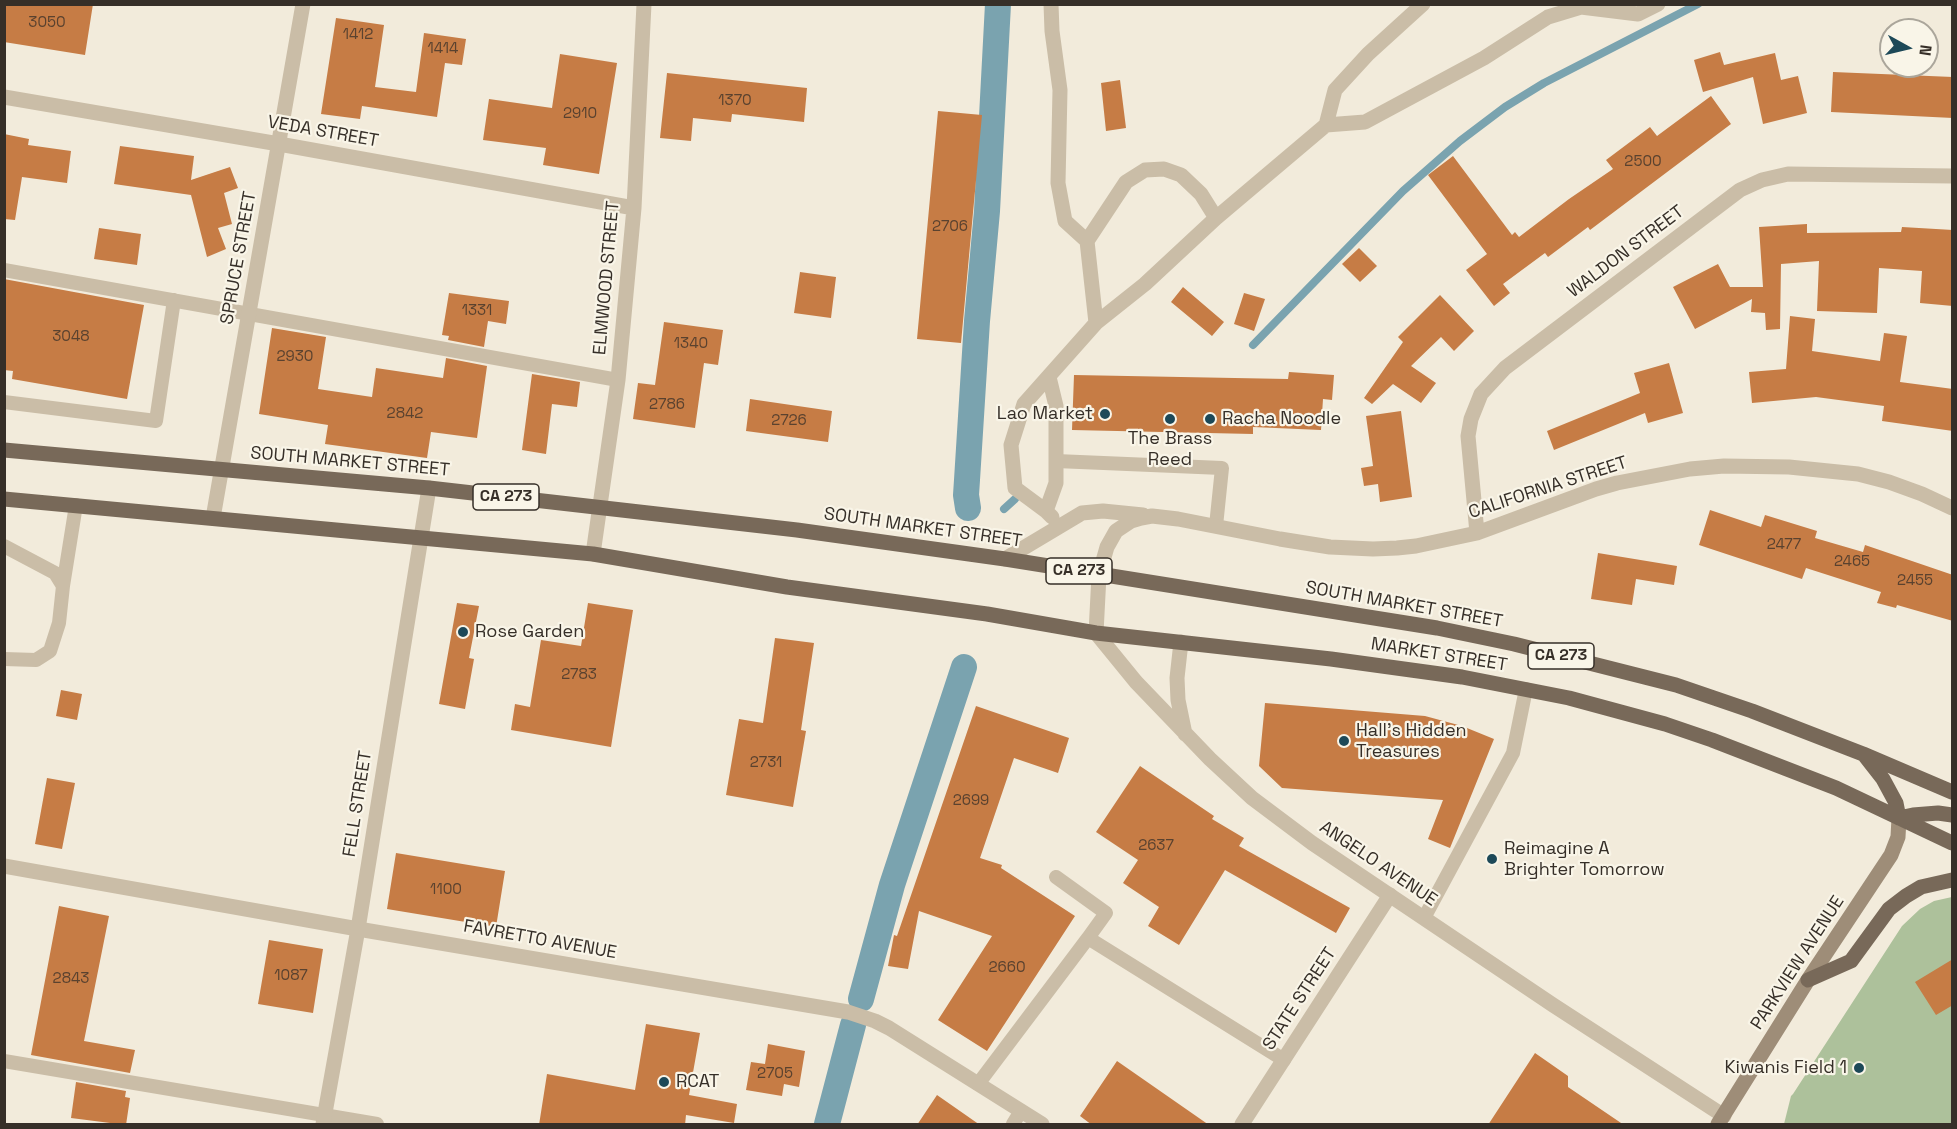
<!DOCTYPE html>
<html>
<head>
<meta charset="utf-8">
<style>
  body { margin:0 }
  #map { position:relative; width:1957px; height:1129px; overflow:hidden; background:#f2ebdb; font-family:"Space Grotesk",sans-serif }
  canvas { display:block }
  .frame { position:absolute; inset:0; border:6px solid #362f28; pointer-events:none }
  .north { position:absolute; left:1879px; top:18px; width:60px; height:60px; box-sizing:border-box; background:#f9f5e8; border:2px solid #aba69b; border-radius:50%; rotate:98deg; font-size:16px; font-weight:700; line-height:24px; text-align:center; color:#362f28 }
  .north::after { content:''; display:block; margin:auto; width:21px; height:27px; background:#1d4958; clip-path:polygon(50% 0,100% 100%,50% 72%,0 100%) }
</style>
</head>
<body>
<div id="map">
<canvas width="1957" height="1129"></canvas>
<div class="frame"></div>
<div class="north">N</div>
</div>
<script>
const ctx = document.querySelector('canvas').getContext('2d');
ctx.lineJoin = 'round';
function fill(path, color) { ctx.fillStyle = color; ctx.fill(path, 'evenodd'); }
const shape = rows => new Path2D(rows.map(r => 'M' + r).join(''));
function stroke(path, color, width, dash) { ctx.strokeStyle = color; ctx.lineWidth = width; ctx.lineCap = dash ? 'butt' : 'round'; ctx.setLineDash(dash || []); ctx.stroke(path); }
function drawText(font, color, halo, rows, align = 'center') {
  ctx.font = font + ' "Space Grotesk",sans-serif'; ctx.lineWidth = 4.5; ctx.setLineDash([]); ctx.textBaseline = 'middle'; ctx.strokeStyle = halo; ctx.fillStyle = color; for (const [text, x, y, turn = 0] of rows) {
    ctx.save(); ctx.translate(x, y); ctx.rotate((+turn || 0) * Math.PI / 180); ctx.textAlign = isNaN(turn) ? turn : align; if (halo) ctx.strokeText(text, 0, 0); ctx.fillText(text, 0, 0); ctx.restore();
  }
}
fill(shape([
  [1952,897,1952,1124,1784,1124,1791,1096,1793,1094,1902,926,1920,909,1934,901]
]), '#adc19b');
stroke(shape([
  [1253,345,1403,191,1460,141,1505,107,1544,83,1698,4],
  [1004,509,1015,499]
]), '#7aa3af', 8);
stroke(shape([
  [968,508,966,495,967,480,977,321,987,211,998,4],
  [861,999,892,885,964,667],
  [827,1124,853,1025]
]), '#7aa3af', 26);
fill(shape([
  [4,4,93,4,85,55,4,42],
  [336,18,384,25,375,87,416,92,424,33,466,39,462,65,445,63,437,117,362,106,360,119,321,114],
  [1720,52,1724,65,1775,53,1781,80,1798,76,1807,113,1763,124,1753,77,1703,92,1694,60],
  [560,54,617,63,599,174,543,165,546,148,483,140,489,99,552,108],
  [1833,72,1953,77,1953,118,1831,112],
  [667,73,807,88,804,122,732,114,731,122,693,118,691,141,660,138],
  [1120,80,1126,128,1106,131,1101,83],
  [1711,96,1731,124,1590,230,1588,227,1548,257,1545,253,1503,284,1510,293,1494,306,1466,270,1487,254,1428,175,1453,156,1512,235,1515,232,1519,237,1569,199,1613,169,1606,160,1650,127,1657,136],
  [938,111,982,115,961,343,917,339],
  [4,134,29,139,28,145,71,151,67,183,22,177,15,220,4,219],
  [120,146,194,156,191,180,230,167,238,188,224,193,232,224,218,228,226,249,207,257,191,195,114,184],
  [1807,224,1807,233,1901,232,1902,227,1953,230,1953,306,1920,303,1922,271,1879,268,1877,313,1817,311,1819,261,1781,264,1780,329,1766,330,1765,313,1751,312,1752,299,1695,329,1673,287,1718,264,1730,287,1763,287,1759,227],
  [99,228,141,234,137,265,94,259],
  [1359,248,1377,266,1360,282,1342,264],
  [800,272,836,277,831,318,794,313],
  [4,279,144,305,127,399,12,379,13,371,4,370],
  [1183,287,1224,322,1212,336,1171,302],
  [449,293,509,301,506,324,488,321,484,347,448,340,449,336,442,335],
  [1244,293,1265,299,1254,331,1234,324],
  [1440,295,1474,331,1454,351,1441,337,1411,366,1436,383,1421,403,1393,384,1372,404,1364,398,1403,342,1398,337],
  [1790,316,1815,319,1812,351,1880,361,1884,333,1907,336,1900,382,1953,389,1953,431,1882,421,1884,406,1816,397,1752,403,1749,372,1786,369],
  [664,322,723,330,718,365,704,363,695,428,633,419,638,383,655,385],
  [272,328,326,337,318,389,372,397,376,368,443,378,446,358,487,366,477,438,431,432,427,458,325,444,328,425,259,414],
  [1669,363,1683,413,1648,423,1645,413,1554,450,1547,431,1640,393,1634,373],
  [1289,372,1334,375,1332,400,1323,399,1321,430,1253,427,1253,434,1072,430,1074,375,1288,379],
  [532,374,580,382,577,407,552,404,546,454,522,450],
  [750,399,832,411,828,442,746,431],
  [1401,411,1412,497,1380,502,1378,484,1364,486,1361,468,1373,466,1366,416],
  [1710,510,1761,527,1765,515,1817,531,1815,538,1863,552,1865,545,1953,575,1953,621,1897,605,1896,608,1877,603,1881,592,1806,568,1802,579,1699,545],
  [1598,553,1677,566,1674,585,1636,579,1632,605,1591,599],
  [457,603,479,606,469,658,474,659,465,709,439,704],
  [588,603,633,610,611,747,511,730,515,704,530,707,541,640,581,646],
  [775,638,814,643,801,730,806,731,793,807,726,795,739,719,763,723],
  [61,690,82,694,77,720,56,716],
  [1265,703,1425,716,1462,726,1494,739,1450,848,1428,839,1443,800,1282,788,1259,766],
  [976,706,1069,738,1058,773,1014,758,980,858,1002,865,1001,868,1075,916,987,1051,938,1020,992,936,919,911,908,969,888,966,894,935,897,936],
  [1140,766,1214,816,1212,819,1244,838,1239,846,1350,908,1336,933,1225,870,1179,945,1148,926,1159,907,1123,883,1138,860,1096,832],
  [47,778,75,783,62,849,35,844],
  [396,853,505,871,496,927,387,909],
  [59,906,109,916,84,1041,135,1050,130,1073,31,1055],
  [269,940,323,949,313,1013,258,1004],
  [1953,959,1953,1005,1936,1015,1915,982],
  [646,1024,700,1033,689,1095,737,1104,734,1123,686,1115,685,1125,539,1125,547,1074,635,1090],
  [768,1044,805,1051,799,1087,784,1084,782,1096,746,1090,751,1062,765,1064],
  [1535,1053,1568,1076,1568,1087,1624,1125,1488,1125],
  [1117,1061,1209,1125,1092,1125,1080,1116],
  [76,1082,126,1091,125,1097,130,1098,126,1125,71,1118],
  [937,1095,980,1125,917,1125]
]), '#c67c45');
stroke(shape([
  [4,270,618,380],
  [4,402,156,421,174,300],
  [1056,461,1222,468,1216,526],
  [4,546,55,573,63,586,59,623,50,651,36,660,4,659],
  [63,586,76,505],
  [1056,877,1106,913,1088,938],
  [1424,918,1513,753,1526,689],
  [4,1061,377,1124],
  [978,1084,1088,938,1284,1060],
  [1013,1124,1021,1111]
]), '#cabda7', 14);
stroke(shape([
  [1051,4,1052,31,1060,90,1058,183,1065,221,1087,241,1096,323],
  [4,97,279,144,634,208],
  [1326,125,1365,122,1484,58,1548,17,1581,7,1638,14,1658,4],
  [1087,241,1126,182,1145,170,1164,169,1181,175,1201,194,1216,218],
  [1049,377,1056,406,1056,483,1046,511,1052,517],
  [1046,511,1015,488,1011,445,1024,404,1096,323,1145,284,1216,218,1326,125,1335,90,1368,54,1423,4],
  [213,518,303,4],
  [1477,533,1468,436,1471,419,1481,394,1505,368,1740,190,1762,180,1788,174,1952,176],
  [593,554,618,380,634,208,644,4],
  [1005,559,1082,513,1103,511,1143,515],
  [1099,575,1107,547,1116,531,1131,521,1141,518,1152,516,1178,519,1280,539,1330,547,1373,549,1397,548,1416,546,1477,533,1596,489,1617,483,1690,469,1724,466,1789,467,1858,474,1889,482,1922,494,1952,508],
  [4,866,358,929,848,1012,875,1021,889,1028,1042,1124],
  [323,1124,358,929,429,488],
  [1242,1124,1390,895]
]), '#cabda7', 15);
stroke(shape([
  [1099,575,1096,633,1136,682,1210,759,1252,798,1312,843,1553,1005,1724,1116],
  [1181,642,1177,678,1178,700,1185,734]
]), '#cabda7', 15);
stroke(shape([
  [1718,1124,1808,980,1891,855,1898,837,1899,818]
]), '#9e8d78', 15);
stroke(shape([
  [4,450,429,488,797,530,1005,559,1437,628,1514,644,1676,685,1752,711,1863,754,1952,792],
  [4,499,593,554,787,587,987,614,1096,633,1331,659,1462,677,1569,698,1665,724,1712,740,1836,788,1952,843],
  [1865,756,1883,779,1896,803,1899,818],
  [1899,818,1913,815,1938,813,1952,815],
  [1808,980,1851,961,1889,909,1906,896,1921,887,1952,880]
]), '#786959', 15);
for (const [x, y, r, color] of [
  [1105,414,6,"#1d4958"],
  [1170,419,6,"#1d4958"],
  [1210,419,6,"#1d4958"],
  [463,632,6,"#1d4958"],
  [1344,741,6,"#1d4958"],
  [1492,859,6,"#1d4958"],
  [1859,1068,6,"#1d4958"],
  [664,1082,6,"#1d4958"]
]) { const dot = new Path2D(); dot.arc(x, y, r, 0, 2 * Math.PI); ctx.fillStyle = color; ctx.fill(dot); stroke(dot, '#f9f5e8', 2); }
drawText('15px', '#5a422f', null, [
  ["3050",47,23],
  ["1412",358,35],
  ["1414",443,49],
  ["1370",735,101],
  ["2910",580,114],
  ["2500",1643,162],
  ["2706",950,227],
  ["1331",477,311],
  ["3048",71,337],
  ["1340",691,344],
  ["2930",295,357],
  ["2786",667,405],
  ["2842",405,414],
  ["2726",789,421],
  ["2477",1784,545],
  ["2465",1852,562],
  ["2455",1915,581],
  ["2783",579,675],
  ["2731",766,763],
  ["2699",971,801],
  ["2637",1156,846],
  ["1100",446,890],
  ["2660",1007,968],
  ["1087",291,976],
  ["2843",71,979],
  ["2705",775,1074]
]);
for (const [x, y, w] of [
  [506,497,66],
  [1079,571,66],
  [1561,656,66]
]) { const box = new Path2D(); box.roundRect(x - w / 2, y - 13, w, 26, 4.5); ctx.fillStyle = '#f9f5e8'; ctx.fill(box); stroke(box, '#362f28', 1.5); }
drawText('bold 16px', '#362f28', null, [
  ["CA 273",506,497],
  ["CA 273",1079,571],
  ["CA 273",1561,656]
]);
drawText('18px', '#362f28', '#f9f5e8', [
  ["VEDA STREET",323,132,10],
  ["WALDON STREET",1626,252,-37],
  ["SPRUCE STREET",239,258,-80],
  ["ELMWOOD STREET",607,278,-85],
  ["SOUTH MARKET STREET",350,462,5],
  ["CALIFORNIA STREET",1548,488,-18],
  ["SOUTH MARKET STREET",923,528,8],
  ["SOUTH MARKET STREET",1404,605,10],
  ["MARKET STREET",1439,655,9],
  ["FELL STREET",358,804,-81],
  ["ANGELO AVENUE",1378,864,34],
  ["FAVRETTO AVENUE",540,940,10],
  ["PARKVIEW AVENUE",1798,963,-57],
  ["STATE STREET",1300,999,-57]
]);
drawText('18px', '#362f28', '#f9f5e8', [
  ["Lao Market",1093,414,"right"],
  ["Racha Noodle",1222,419],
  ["The Brass",1170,439,"center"],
  ["Reed",1170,460,"center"],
  ["Rose Garden",475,632],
  ["Hall’s Hidden",1356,731],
  ["Treasures",1356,752],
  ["Reimagine A",1504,849],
  ["Brighter Tomorrow",1504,870],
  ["Kiwanis Field 1",1847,1068,"right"],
  ["RCAT",676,1082]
], 'left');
</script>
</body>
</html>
